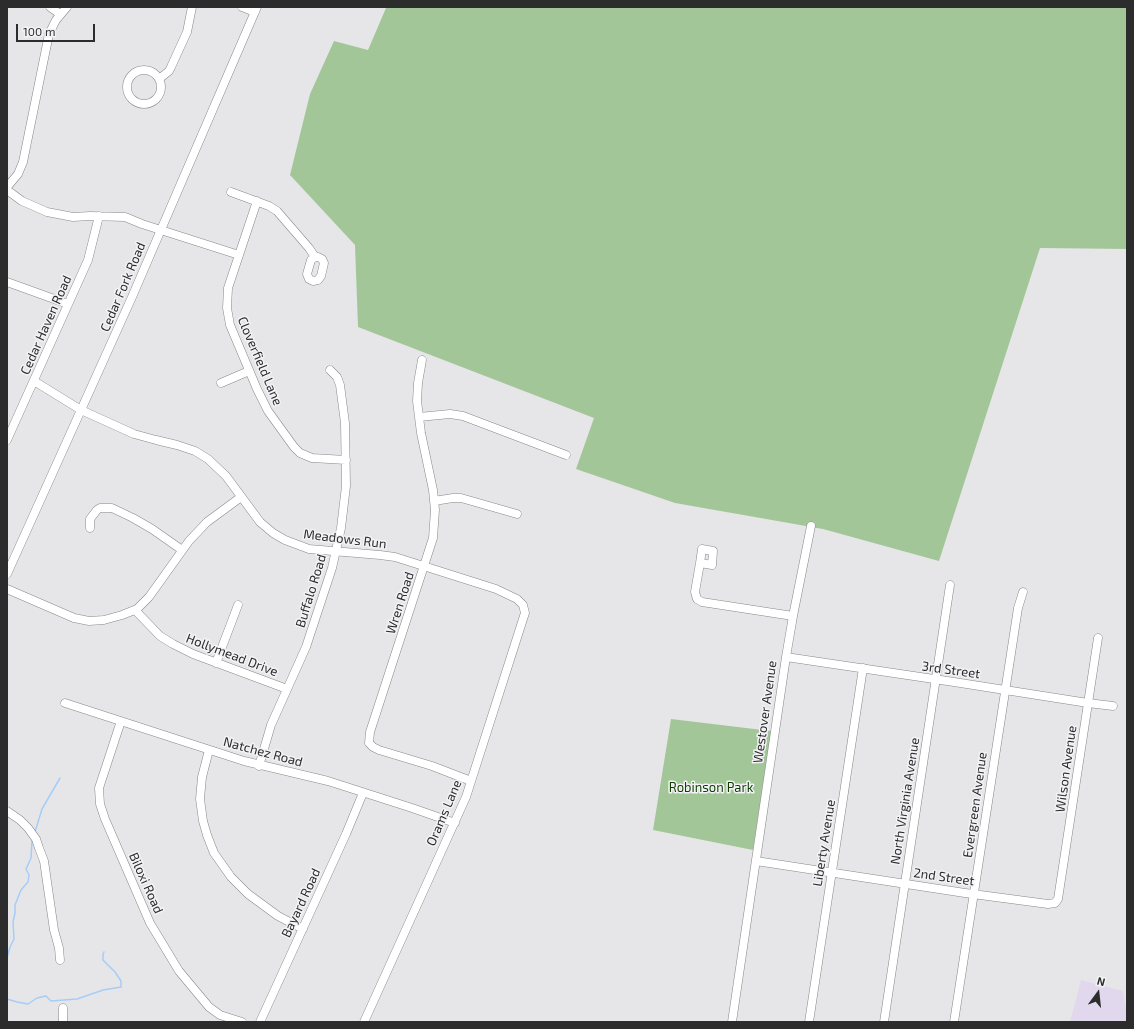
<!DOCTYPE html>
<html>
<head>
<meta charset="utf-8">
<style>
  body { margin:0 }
  #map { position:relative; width:1134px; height:1029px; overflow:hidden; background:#e6e6e9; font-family:"Exo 2",sans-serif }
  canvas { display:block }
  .frame { position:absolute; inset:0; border:8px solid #2c2c2d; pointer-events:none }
  .north { position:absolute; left:1078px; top:973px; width:40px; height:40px; -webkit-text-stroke:3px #f3f3f6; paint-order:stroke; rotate:15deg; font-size:11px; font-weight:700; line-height:16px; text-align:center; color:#2c2c2d }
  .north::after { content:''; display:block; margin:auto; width:14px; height:18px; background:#2c2c2d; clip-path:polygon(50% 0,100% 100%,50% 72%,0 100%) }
  .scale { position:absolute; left:16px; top:24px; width:79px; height:18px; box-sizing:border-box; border:2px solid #2c2c2d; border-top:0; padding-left:5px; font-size:12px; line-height:14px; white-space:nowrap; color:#2c2c2d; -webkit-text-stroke:3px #f3f3f6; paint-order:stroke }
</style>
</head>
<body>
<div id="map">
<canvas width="1134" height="1029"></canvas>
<div class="frame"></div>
<div class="north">N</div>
<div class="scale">100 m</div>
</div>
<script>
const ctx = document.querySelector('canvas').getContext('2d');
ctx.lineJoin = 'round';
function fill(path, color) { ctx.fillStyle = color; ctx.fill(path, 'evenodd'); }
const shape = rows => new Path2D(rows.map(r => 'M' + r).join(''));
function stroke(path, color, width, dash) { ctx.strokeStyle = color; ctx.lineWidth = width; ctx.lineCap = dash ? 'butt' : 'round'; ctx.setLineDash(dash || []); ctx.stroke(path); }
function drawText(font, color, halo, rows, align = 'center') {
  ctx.font = font + ' "Exo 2",sans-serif'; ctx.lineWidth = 3; ctx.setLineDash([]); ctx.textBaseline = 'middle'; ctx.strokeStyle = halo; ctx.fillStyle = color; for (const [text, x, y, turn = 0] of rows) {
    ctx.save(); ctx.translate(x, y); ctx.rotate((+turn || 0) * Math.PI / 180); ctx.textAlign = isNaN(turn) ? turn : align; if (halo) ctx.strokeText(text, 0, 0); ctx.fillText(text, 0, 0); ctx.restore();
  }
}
fill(shape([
  [1081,980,1123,991,1126,1009,1127,1010,1127,1022,1070,1022]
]), '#e1d8ed');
fill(shape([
  [384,7,1127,7,1127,249,1040,248,939,561,823,529,675,503,576,469,594,418,358,327,355,245,290,175,310,94,334,41,368,50,386,8],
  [671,719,771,731,753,850,653,830]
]), '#a3c699');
stroke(shape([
  [35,832,42,809,60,778],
  [7,958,10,947,14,939,13,922,15,913,15,905,21,890,28,882,29,875,26,869,31,858,32,841],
  [7,999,17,1002,28,1004,37,998,46,996,51,1001,77,999,103,990,121,987,121,981,115,972,103,960,103,954,104,952]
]), '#a6cdf7', 1.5);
const minor = shape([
  [50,7,60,14],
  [242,7,255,12],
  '127 87a17 17 0 1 1 34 0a17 17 0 1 1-34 0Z',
  [159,79,169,71,171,67,187,32,192,7],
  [7,187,18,174,23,162,49,34,56,20,67,7],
  [7,190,22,201,47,212,73,217,90,216,125,217,142,224,239,255],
  [231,192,269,206,277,211,309,248,315,257,318,257,322,259,324,263,321,276,318,280,313,281,309,279,307,274,311,260,315,257],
  [257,201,228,288,227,308,230,325,257,389,268,411,294,447,300,453,312,458,346,460],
  [7,282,68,304],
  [422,360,418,383,417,401,421,433,433,490,435,510,433,538,370,732,369,743,373,747,379,750,432,766,471,781],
  [34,381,81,410,134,434,156,440,177,445,195,451,208,459,226,476,260,522,273,533,285,540,309,549,380,555,395,557,496,589,517,599,523,605,525,613,523,619,466,797,364,1022],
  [221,383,249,371],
  [419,417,450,414,463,416,566,455],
  [7,440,88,260,99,216],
  [434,501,453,498,461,498,517,514],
  [90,528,90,519,97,510,100,508,112,508,133,518,152,529,182,550],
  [700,563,712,565,713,551,702,549,700,563,695,592,697,599,702,602,793,616],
  [7,574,132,297,257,7],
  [7,589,74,618,89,621,104,620,122,615,137,609,149,597,189,541,207,522,241,497],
  [135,610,160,636,173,644,193,654,287,689],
  [786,657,954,682,1088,703,1113,706],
  [216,663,238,605],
  [65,703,244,761,328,781,412,808,455,823],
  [121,721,99,788,100,804,105,819,150,923,179,971,209,1007,220,1015,242,1022],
  [209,750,202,777,200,799,203,821,207,835,214,853,231,877,248,894,278,916,303,929],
  [259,766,271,725,306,647,332,568,341,528,346,486,345,423,340,385,337,377,330,370],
  [7,811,20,820,28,828,36,839,39,848,44,861,54,930,59,948,60,960],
  [756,861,965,893,1048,904,1055,903,1058,899,1098,638],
  [63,1008,63,1022],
  [260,1022,346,834,363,793],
  [732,1022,786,657,793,616,811,526],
  [809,1022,863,668],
  [884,1022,950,585],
  [954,1022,1018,608,1023,592]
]);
stroke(minor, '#87888a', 9);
stroke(minor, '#fff', 8);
drawText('13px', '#2c2c2d', '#f3f3f6', [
  ["Cedar Fork Road",123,287,-67],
  ["Cedar Haven Road",46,325,-66],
  ["Cloverfield Lane",260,361,67],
  ["Meadows Run",345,539,7],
  ["Buffalo Road",311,591,-73],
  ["Wren Road",400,603,-72],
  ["Hollymead Drive",232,655,21],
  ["3rd Street",951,670,8],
  ["Westover Avenue",765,712,-82],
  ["Natchez Road",263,752,15],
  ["Wilson Avenue",1066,769,-82],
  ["North Virginia Avenue",905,801,-81],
  ["Evergreen Avenue",975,805,-82],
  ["Orams Lane",444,813,-67],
  ["Liberty Avenue",824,843,-81],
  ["2nd Street",944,877,8],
  ["Biloxi Road",146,883,66],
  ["Bayard Road",301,903,-65]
]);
drawText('13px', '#0f3d00', '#f3f3f6', [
  ["Robinson Park",711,788]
]);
</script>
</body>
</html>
